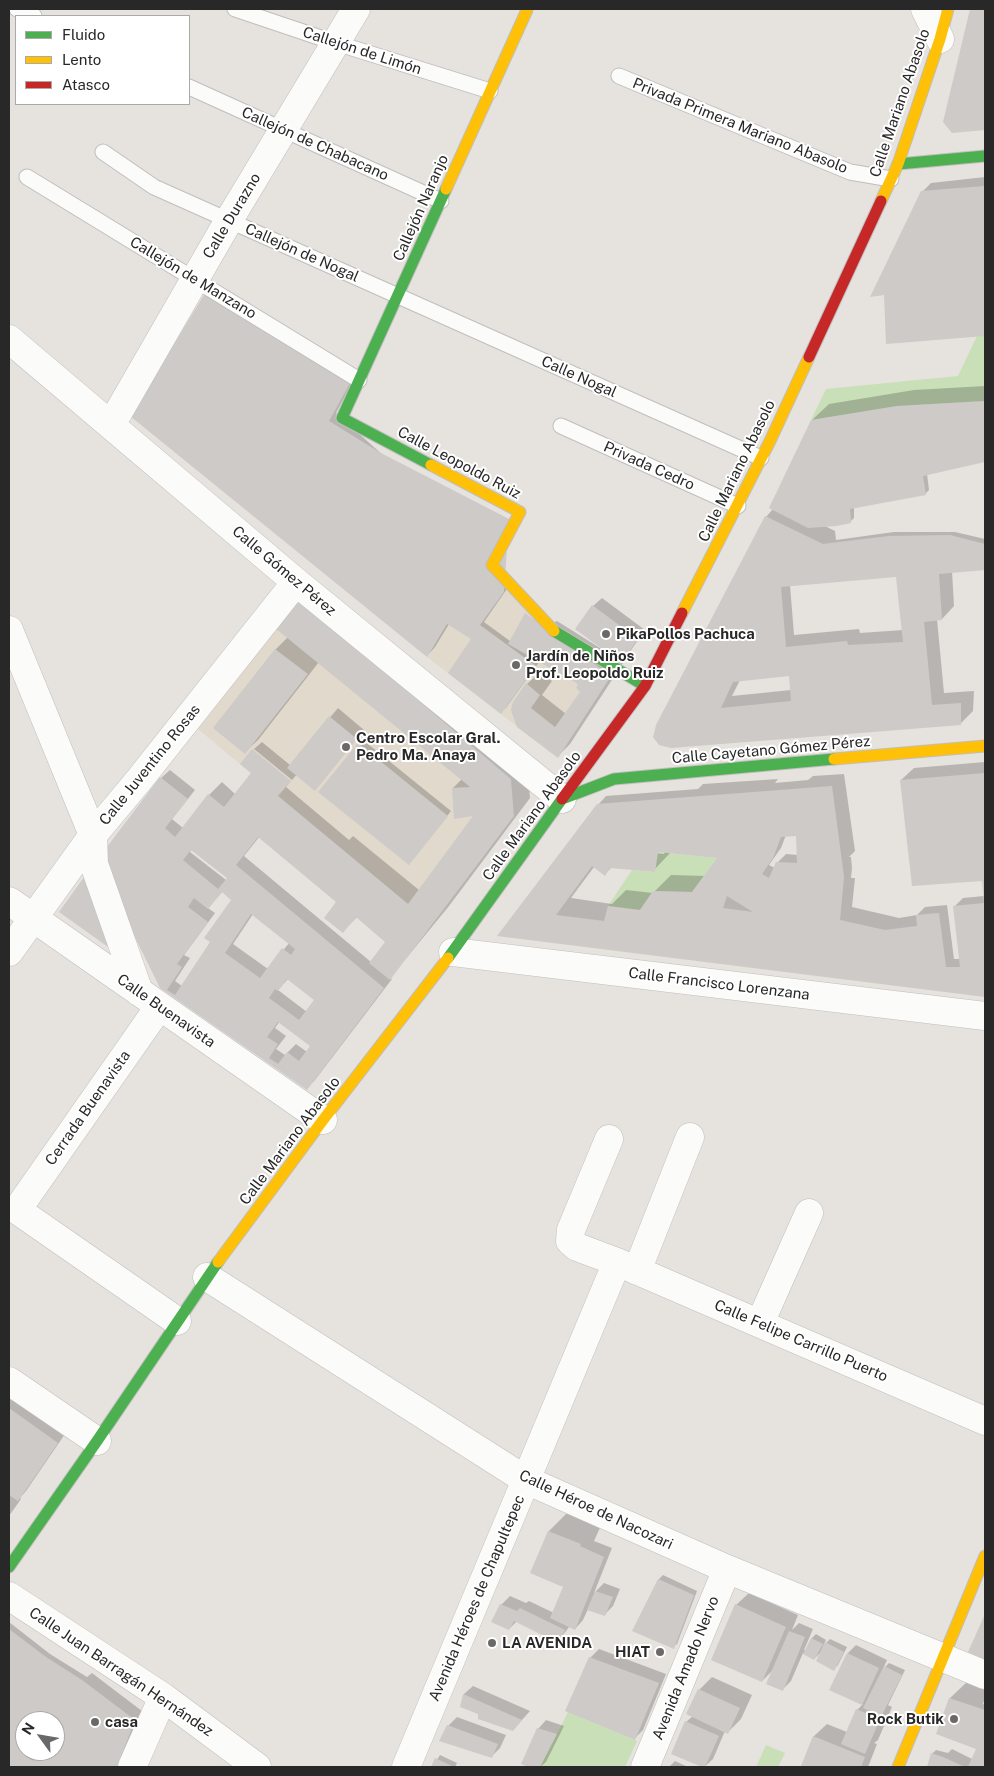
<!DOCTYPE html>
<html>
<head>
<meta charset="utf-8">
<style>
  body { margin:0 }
  #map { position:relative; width:994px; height:1776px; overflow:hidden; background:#e6e2de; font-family:"Public Sans",sans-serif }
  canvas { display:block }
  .frame { position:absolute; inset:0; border:10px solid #282828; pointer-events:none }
  .legend { position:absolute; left:15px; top:15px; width:175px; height:90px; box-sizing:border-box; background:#fff; border:1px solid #a9a9a9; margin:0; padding:6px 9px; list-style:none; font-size:15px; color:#282828 }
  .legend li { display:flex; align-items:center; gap:10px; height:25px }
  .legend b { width:25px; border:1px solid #a9a9a9 }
  .north { position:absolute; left:15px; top:1711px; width:50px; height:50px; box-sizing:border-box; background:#fff; border:1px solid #a9a9a9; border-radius:50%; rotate:302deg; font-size:14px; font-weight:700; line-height:20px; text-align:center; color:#282828 }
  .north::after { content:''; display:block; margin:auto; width:18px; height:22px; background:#6a6968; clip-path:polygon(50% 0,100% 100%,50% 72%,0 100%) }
</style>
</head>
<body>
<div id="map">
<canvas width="994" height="1776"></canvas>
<div class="frame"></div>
<ul class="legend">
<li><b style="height:6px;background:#4caf50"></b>Fluido</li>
<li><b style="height:6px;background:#ffc107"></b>Lento</li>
<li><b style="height:6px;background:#c62828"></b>Atasco</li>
</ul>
<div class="north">N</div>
</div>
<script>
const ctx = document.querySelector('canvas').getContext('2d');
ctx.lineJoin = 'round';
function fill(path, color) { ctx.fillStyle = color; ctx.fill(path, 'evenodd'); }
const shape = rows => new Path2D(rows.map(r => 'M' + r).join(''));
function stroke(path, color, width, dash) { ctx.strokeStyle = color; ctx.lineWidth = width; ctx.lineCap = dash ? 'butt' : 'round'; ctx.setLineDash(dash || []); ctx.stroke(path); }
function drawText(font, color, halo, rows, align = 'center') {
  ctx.font = font + ' "Public Sans",sans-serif'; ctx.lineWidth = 4; ctx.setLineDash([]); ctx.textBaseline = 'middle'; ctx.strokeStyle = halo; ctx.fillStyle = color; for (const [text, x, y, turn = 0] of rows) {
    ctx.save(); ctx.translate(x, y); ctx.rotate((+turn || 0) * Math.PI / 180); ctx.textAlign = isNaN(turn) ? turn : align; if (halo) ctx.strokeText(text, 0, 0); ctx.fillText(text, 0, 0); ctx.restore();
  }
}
fill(shape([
  [480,568,611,676,558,758,427,657],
  [299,599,511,779,514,816,432,924,198,729]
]), '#e0d9cc');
fill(shape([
  [977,336,985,336,985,401,897,406,811,420,826,389,958,376],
  [658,852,717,858,692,892,653,891,640,910,608,906,632,870,655,872],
  [568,1712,637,1741,625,1767,540,1767],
  [766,1745,785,1753,778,1767,756,1767]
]), '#c9dfb8');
fill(shape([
  [971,9,985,9,985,129,952,131,945,121],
  [985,177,985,334,887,342,922,192,931,183],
  [213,288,357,374,336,413,493,554,511,583,484,622,510,641,557,621,600,648,593,606,602,598,645,630,629,653,620,661,623,663,570,744,558,756,518,726,527,684,540,672,552,681,542,695,566,714,582,692,580,684,540,661,505,709,477,633,449,624,435,647,427,656,205,296],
  [985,386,985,461,927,474,929,490,925,494,854,507,854,518,850,522,823,525,835,531,836,540,894,532,955,532,985,539,985,569,952,571,954,606,942,619,937,619,944,693,974,691,973,711,960,724,672,747,766,517,773,509,812,420,829,404,914,390],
  [898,576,903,630,860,633,859,629,794,635,790,585],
  [790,674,791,690,732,696,740,680],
  [300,600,527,763,530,798,449,906,390,978,392,979,315,1080,307,1088,161,987,99,860,161,778,170,770,195,790,172,819,183,828,209,795,222,782,235,794,253,773,253,751,290,782,286,787,349,840,353,836,419,890,476,815,453,788,462,779,319,662,258,740,245,752,214,728,276,649,288,637],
  [260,836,338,902,342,932,357,917,387,942,371,962,244,856],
  [192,849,228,877,226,880,190,852],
  [223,891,233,900,212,941,182,986,175,981,190,958,184,955,215,913,208,908],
  [253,914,289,943,268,969,233,944],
  [288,979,316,1000,307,1012,278,990],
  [280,1021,312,1045,307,1052,296,1044,285,1055,276,1049,286,1036,275,1028],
  [338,708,364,730,315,789,297,774,292,780,254,749,262,742,290,765],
  [363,740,451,811,413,859,359,744],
  [985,762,985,996,499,935,598,805,606,796,698,789,703,784,778,779,775,783,808,780,813,776,844,774,855,851,849,857,851,857,852,868,851,878,855,878,852,907,899,918,917,915,925,907,947,905,954,959,960,959,955,906,963,898,984,896,983,879,901,780,914,768],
  [786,835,797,835,798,855,786,854,777,863,775,868,769,865,781,848],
  [571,843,665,851,664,854],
  [671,852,722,853,706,876,671,875,653,893,626,890,612,904,571,898,594,867,605,874,612,867,654,870],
  [9,1394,65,1434,26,1491,20,1498,21,1499,9,1516],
  [572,1508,603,1521,594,1541,612,1548,594,1593,604,1583,620,1589,613,1606,604,1615,588,1609,583,1620,575,1629,570,1626,558,1641,517,1621,509,1629,501,1605,510,1596,526,1603,529,1601,554,1613,567,1580,531,1572,549,1531],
  [663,1575,697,1591,677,1644,673,1647,634,1630,659,1579],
  [749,1593,798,1615,792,1630,799,1623,813,1629,804,1650,806,1651,812,1638,816,1634,826,1640,823,1646,830,1639,847,1647,838,1665,834,1669,822,1651,814,1659,803,1653,791,1681,782,1690,774,1669,762,1681,736,1605],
  [9,1622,50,1654,87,1677,92,1673,142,1711,121,1767,9,1767],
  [25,1721,55,1721,55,1751,25,1751],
  [856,1645,887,1660,883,1669,889,1663,905,1670,888,1705,892,1707,878,1740,874,1743,877,1744,868,1767,806,1767,802,1766,814,1736,827,1724,847,1732,857,1710,863,1704,831,1689,848,1653],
  [599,1649,666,1674,643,1730,635,1738,590,1658],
  [712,1677,752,1695,741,1719,728,1732,725,1731,713,1759,704,1767,673,1753,686,1722,693,1716,688,1714,699,1690],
  [967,1682,985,1688,985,1698,983,1704,985,1705,985,1767,928,1767,932,1754,936,1750,948,1753,952,1749,972,1759,977,1748,950,1698],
  [473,1686,530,1711,513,1730,480,1713,461,1706,464,1694],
  [457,1717,506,1735,500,1748,492,1756,441,1740,448,1726],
  [546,1720,564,1726,546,1762,540,1767,531,1767,523,1764,538,1729],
  [440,1755,457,1763,455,1767,432,1767],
  [675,1761,688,1767,669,1767]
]), '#0003');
fill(shape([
  [970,9,985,9,985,130,952,133,943,122],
  [985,186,985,336,886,344,884,295,870,297,921,191],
  [204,295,350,383,329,421,379,452,509,519,504,592,480,625,536,666,501,714,448,673,471,639,447,624,427,657,130,416],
  [985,401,985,462,923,476,926,495,850,509,851,523,836,526,808,528,769,508,811,420,897,406],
  [765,516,823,544,889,536,950,535,985,544,985,570,939,574,942,620,924,622,932,705,961,703,961,725,671,748,659,745,653,737,656,725],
  [896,577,903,642,848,645,847,641,786,647,781,587],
  [789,676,791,701,721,708,733,682],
  [299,599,511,779,514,816,390,980,369,963,385,942,356,917,343,933,324,918,336,902,258,837,236,865,384,988,307,1090,160,988,97,860,160,777,188,799,165,828,175,837,208,794,224,807,251,773,240,764,252,749,291,781,278,796,408,904,473,816,454,819,452,788,470,787,275,628],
  [191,850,227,878,218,889,183,860],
  [222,892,231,900,204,938,210,942,175,995,167,990,182,967,177,964,208,922,188,907,194,898,208,909],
  [251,914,295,949,291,955,282,948,260,978,225,953],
  [287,979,314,1000,299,1020,269,998,275,989,278,991],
  [278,1022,310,1046,299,1061,287,1052,278,1064,269,1058,278,1044,267,1037],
  [592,605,638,639,621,663,575,629],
  [525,613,611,676,558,758,517,727,511,710,513,702,526,683,540,695,531,708,555,727,580,692,576,688,578,684,508,644],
  [275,649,308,674,245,754,213,728],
  [329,716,357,739,315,791,287,768],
  [358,743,448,816,409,865,318,792],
  [985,773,985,997,497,936,597,804,832,786,844,877,840,920,885,930,917,926,916,915,939,913,946,967,960,967,953,906,984,903,982,881,912,886,900,780],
  [796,836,797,863,776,862,769,878,762,874,773,858,781,837],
  [658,852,717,858,692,892,653,891,640,910,608,906,604,921,556,915,592,866,605,876,610,868,655,872],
  [727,896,753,912,723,908],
  [87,873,111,949,59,912],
  [9,1408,58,1443,18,1501,9,1495],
  [548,1531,581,1544,580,1546,604,1557,575,1630,550,1618,563,1587,530,1573],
  [658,1579,694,1595,674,1649,632,1631],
  [595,1591,613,1597,605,1616,587,1610],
  [500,1604,517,1611,520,1608,565,1630,558,1643,514,1621,509,1630,491,1622],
  [735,1604,786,1627,762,1682,711,1660],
  [985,1614,985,1660,968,1652],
  [9,1629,46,1657,82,1680,135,1720,117,1767,9,1767],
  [25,1721,55,1721,55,1751,25,1751],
  [789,1631,805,1637,783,1691,766,1684],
  [811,1638,823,1644,814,1660,803,1654],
  [825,1642,844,1652,834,1671,816,1661],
  [847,1653,879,1668,862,1705,829,1690],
  [589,1657,659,1683,635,1740,565,1711],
  [884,1666,902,1675,881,1717,863,1708],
  [698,1689,740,1708,728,1734,686,1714],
  [463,1694,522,1720,513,1731,478,1719,478,1714,460,1707],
  [949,1698,985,1710,985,1767,968,1767,976,1749,936,1734],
  [856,1709,880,1719,865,1754,841,1744],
  [685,1721,719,1736,705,1767,702,1767,671,1754],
  [447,1725,498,1744,492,1758,439,1741],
  [537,1728,557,1734,540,1767,528,1767,521,1764],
  [813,1736,865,1757,861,1767,801,1766],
  [931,1753,943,1757,965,1767,927,1767],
  [435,1758,454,1767,431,1767]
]), '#cdcac7');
const lane = shape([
  [17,9,34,16],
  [235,9,336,43,490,91],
  [619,76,850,172,891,179],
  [189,87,441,201],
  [103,152,154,187,761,458],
  [27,177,359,380],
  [561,426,738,506]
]);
const street = shape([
  [925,9,940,39],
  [9,339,296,582,562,799],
  [111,425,229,220,356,9],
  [9,630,93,835,94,864,139,992],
  [9,901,323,1120],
  [9,952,93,835,139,780,296,582],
  [453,952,985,1016],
  [159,1007,17,1210,177,1321],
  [609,1139,571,1230,570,1241,577,1247,617,1262,985,1421],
  [637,1271,690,1137],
  [207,1277,526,1480,727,1569,985,1675],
  [760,1323,809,1213],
  [9,1381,97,1441],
  [9,1596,163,1697,257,1767],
  [132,1767,163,1697],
  [406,1767,617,1262],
  [645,1767,727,1569]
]);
const fast = shape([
  [898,164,985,156],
  [431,465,342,418,446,189],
  [554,631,645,686],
  [448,958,562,799,614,779,834,759],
  [9,1567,97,1441,218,1262]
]);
const slow = shape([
  [446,189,527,10],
  [881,201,898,164,940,39,948,9],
  [431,465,520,512,492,565,554,631],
  [682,613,770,441,809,357],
  [834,759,985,746],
  [218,1262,323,1120,448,958],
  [898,1767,985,1556]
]);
const jam = shape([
  [809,357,881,201],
  [562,799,645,686,682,613]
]);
stroke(lane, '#c0bebf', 17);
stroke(street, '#c0bebf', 29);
stroke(fast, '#c0bebf', 13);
stroke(slow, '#c0bebf', 13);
stroke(jam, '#c0bebf', 13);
stroke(lane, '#fbfbfa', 15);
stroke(street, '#fbfbfa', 28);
stroke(fast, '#4caf50', 11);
stroke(slow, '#ffc107', 11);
stroke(jam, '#c62828', 11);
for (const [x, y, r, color] of [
  [606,634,5,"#6a6968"],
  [516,665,5,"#6a6968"],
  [346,747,5,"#6a6968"],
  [492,1643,5,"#6a6968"],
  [660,1652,5,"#6a6968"],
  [954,1719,5,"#6a6968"],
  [95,1722,5,"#6a6968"]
]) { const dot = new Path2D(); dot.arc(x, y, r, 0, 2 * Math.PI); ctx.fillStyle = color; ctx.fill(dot); stroke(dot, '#fff', 2); }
drawText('15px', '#282828', '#fff', [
  ["Callejón de Limón",362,51,18],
  ["Calle Mariano Abasolo",900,103,-71],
  ["Privada Primera Mariano Abasolo",740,126,22],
  ["Callejón de Chabacano",315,144,24],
  ["Callejón Naranjo",421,208,-66],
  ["Calle Durazno",232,216,-59],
  ["Callejón de Nogal",302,253,24],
  ["Callejón de Manzano",193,278,31],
  ["Calle Nogal",579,377,24],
  ["Calle Leopoldo Ruiz",459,463,28],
  ["Privada Cedro",649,466,24],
  ["Calle Mariano Abasolo",737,471,-64],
  ["Calle Gómez Pérez",284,571,40],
  ["Calle Cayetano Gómez Pérez",771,750,-5],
  ["Calle Juventino Rosas",150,765,-51],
  ["Calle Mariano Abasolo",532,816,-54],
  ["Calle Francisco Lorenzana",719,984,7],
  ["Calle Buenavista",166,1011,35],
  ["Cerrada Buenavista",88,1108,-55],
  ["Calle Mariano Abasolo",290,1141,-53],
  ["Calle Felipe Carrillo Puerto",801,1341,23],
  ["Calle Héroe de Nacozari",596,1510,25],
  ["Avenida Héroes de Chapultepec",477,1598,-67],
  ["Avenida Amado Nervo",686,1668,-68],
  ["Calle Juan Barragán Hernández",121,1672,34]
]);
drawText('bold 15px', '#282828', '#fff', [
  ["PikaPollos Pachuca",616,634],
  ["Jardín de Niños",526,656],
  ["Prof. Leopoldo Ruiz",526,673],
  ["Centro Escolar Gral.",356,738],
  ["Pedro Ma. Anaya",356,755],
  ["LA AVENIDA",502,1643],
  ["HIAT",650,1652,"right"],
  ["Rock Butik",944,1719,"right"],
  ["casa",105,1722]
], 'left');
</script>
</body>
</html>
